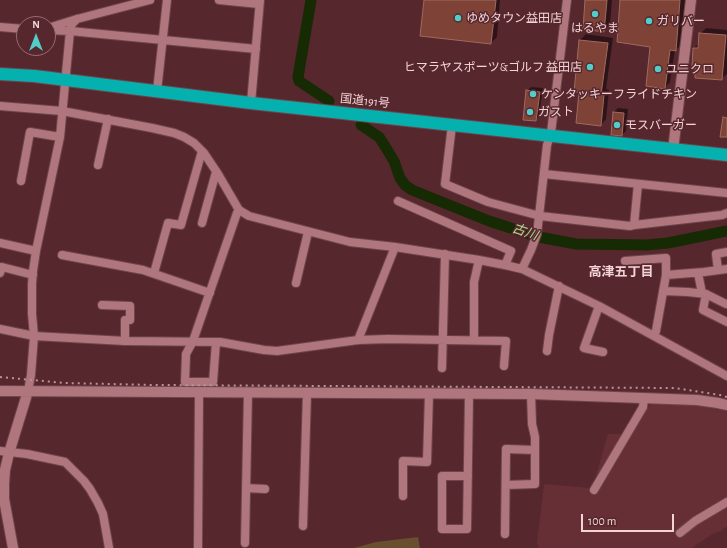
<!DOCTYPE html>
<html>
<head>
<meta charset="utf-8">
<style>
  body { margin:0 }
  #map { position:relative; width:727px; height:548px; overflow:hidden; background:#57272e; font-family:"Alegreya Sans",sans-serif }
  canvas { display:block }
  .north { position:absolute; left:16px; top:16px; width:40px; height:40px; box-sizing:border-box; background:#57272e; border:1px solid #956c71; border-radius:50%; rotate:0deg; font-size:11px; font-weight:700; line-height:16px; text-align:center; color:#f3d4d6 }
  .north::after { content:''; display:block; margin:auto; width:14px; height:18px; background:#53cdca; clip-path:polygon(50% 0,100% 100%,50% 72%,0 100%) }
  .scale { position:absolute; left:581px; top:514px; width:93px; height:18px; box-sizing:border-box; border:2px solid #f3d4d6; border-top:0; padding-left:5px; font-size:12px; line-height:14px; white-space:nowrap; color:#f3d4d6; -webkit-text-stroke:3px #57272e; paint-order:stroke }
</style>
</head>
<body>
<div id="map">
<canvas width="727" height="548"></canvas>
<div class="north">N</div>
<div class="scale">100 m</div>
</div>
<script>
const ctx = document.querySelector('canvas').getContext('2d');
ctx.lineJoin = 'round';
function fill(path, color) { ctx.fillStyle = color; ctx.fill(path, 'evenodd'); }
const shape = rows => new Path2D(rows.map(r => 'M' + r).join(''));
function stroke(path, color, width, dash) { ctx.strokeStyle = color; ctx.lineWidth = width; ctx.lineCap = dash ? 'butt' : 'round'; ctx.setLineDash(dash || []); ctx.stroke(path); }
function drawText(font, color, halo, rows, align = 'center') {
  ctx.font = font + ' "Alegreya Sans","Noto Sans JP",sans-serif'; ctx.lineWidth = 3; ctx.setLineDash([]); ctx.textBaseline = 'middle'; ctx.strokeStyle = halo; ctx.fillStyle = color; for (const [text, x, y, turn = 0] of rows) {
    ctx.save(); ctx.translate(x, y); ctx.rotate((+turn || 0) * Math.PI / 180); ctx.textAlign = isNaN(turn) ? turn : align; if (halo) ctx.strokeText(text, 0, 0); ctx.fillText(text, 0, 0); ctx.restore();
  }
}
fill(shape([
  [656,402,688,402,727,408,727,526,721,531,714,533,692,548,539,548,537,543,544,484,589,488,593,486,608,434,623,434,644,411,651,404]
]), '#662f36');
fill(shape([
  [418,537,420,548,354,548,376,542]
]), '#674f30');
fill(shape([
  [425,0,500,0,497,37,491,43],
  [586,0,612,0,610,25,604,31],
  [621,0,685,0,682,44,676,50,675,50,670,82,665,88,651,46],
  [706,28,727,30,727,74,721,79,694,48,699,43,700,34],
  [586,34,613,38,606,89,609,90,606,119,601,125,580,91,575,91,580,40],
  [531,87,543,88,539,116,536,120,527,91],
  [618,108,628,109,626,131,622,135,614,112]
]), '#0007');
stroke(shape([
  [311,0,298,77,299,81,329,101],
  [361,125,379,137,383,143,394,161,400,178,405,185,412,190,489,221,539,237,576,244,647,245,668,243,727,231]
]), '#162a03', 11);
const building = shape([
  [424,0,496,0,491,44,420,36,424,0],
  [585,0,607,0,604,32,583,29,585,0],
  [620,0,680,0,676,51,670,50,665,89,646,86,650,47,617,42,620,0],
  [699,33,726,35,722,80,695,78,695,67,692,66,693,48,698,48,699,33],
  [579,40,608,43,601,95,604,95,601,126,576,123,579,92,574,92,579,40],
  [526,90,540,92,536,121,523,120,526,90],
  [613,112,624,113,622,136,611,135,613,112],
  [723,117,727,118,727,137,720,137,723,117]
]);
fill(building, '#7e4336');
stroke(building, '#9f6a5e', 1);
const street = shape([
  [219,0,259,4],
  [0,27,24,29],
  [48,28,77,19,150,0],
  [48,30,70,31,256,49],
  [157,91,167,0],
  [251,103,260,0],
  [0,106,62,111,152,128,174,133,184,137,194,143,204,153,218,174,239,210,249,216,350,242,395,247,479,260,505,265,522,269,599,306,727,376],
  [452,125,445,184,488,202,540,216,630,226,634,225,638,184],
  [98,165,108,119],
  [544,174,727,193],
  [21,181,30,132,60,137],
  [398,201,511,251,505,265],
  [202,223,216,172],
  [634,225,722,215,727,213],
  [0,243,36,251],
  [62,255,143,270,210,293],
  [625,261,666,258,666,275,704,272,727,269],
  [522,269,531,250,537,234,547,145,551,133,567,0],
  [718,270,716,254,727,252],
  [0,273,2,267,33,275],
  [154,273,168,223,181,225,202,151],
  [698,273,702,293],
  [296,283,308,232],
  [663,291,688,292,706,294,726,304,727,304],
  [706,294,703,310,727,322],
  [102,305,130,306,130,320,125,320,125,341],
  [599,306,584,348,603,352],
  [0,329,34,336,125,341,220,342,264,350,277,351,358,340,388,339,506,341,504,366],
  [654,336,656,331,666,275],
  [358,340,395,247],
  [474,340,474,282,479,260],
  [216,342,213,382,185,382,186,354,193,341,237,213,239,210],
  [547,351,549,335,559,286],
  [442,368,445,254],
  [28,391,31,375,34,336,32,314,32,284,33,271,36,251,60,137,70,31,72,24,77,19],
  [0,451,27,454,65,462,84,481,90,489,98,503,103,514,109,548],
  [468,476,442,476,442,529,467,529,469,394],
  [506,485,535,484,535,437,532,424,531,394],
  [246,488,265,489],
  [594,490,643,407,644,398],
  [403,496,403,461,427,462,429,394],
  [303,526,307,393],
  [680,533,695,521,727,502],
  [505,534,506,449,535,450],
  [245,543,248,392],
  [198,548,199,392]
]);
const secondary = shape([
  [673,150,691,0],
  [0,391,531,394,697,400,718,403,727,405],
  [13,548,4,499,4,484,5,470,9,453,28,391]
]);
const highway = shape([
  [0,74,34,76,251,103,727,155]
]);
stroke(street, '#6e454c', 10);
stroke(secondary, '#6e454c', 12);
stroke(highway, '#6e454c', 14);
stroke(street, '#af777d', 8);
stroke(secondary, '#af777d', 10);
stroke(highway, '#05b1af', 12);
stroke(shape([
  [0,377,65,383,155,385,675,388,720,395,727,397]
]), '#b99498', 2, [2, 4]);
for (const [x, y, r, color] of [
  [595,14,4,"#53cdca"],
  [458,18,4,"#53cdca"],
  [649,21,4,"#53cdca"],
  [590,67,4,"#53cdca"],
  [658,69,4,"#53cdca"],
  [533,94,4,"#53cdca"],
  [530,112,4,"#53cdca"],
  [617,125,4,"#53cdca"]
]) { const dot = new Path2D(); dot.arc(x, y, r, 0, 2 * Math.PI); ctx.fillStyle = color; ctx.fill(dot); stroke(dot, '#57272e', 1.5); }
drawText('12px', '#f3d4d6', '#57272e', [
  ["ゆめタウン益田店",466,18],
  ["ガリバー",657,21],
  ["はるやま",595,28,"center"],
  ["ヒマラヤスポーツ&ゴルフ 益田店",582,67,"right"],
  ["ユニクロ",666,69],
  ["ケンタッキーフライドチキン",541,94],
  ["ガスト",538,112],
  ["モスバーガー",625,125]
], 'left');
drawText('12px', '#f3d4d6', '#57272e', [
  ["国道191号",365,101,6]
]);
drawText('italic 13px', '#aad88a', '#57272e', [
  ["古川",525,232,19]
]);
drawText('bold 13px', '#f3d4d6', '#57272e', [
  ["高津五丁目",621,272]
]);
</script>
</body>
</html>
